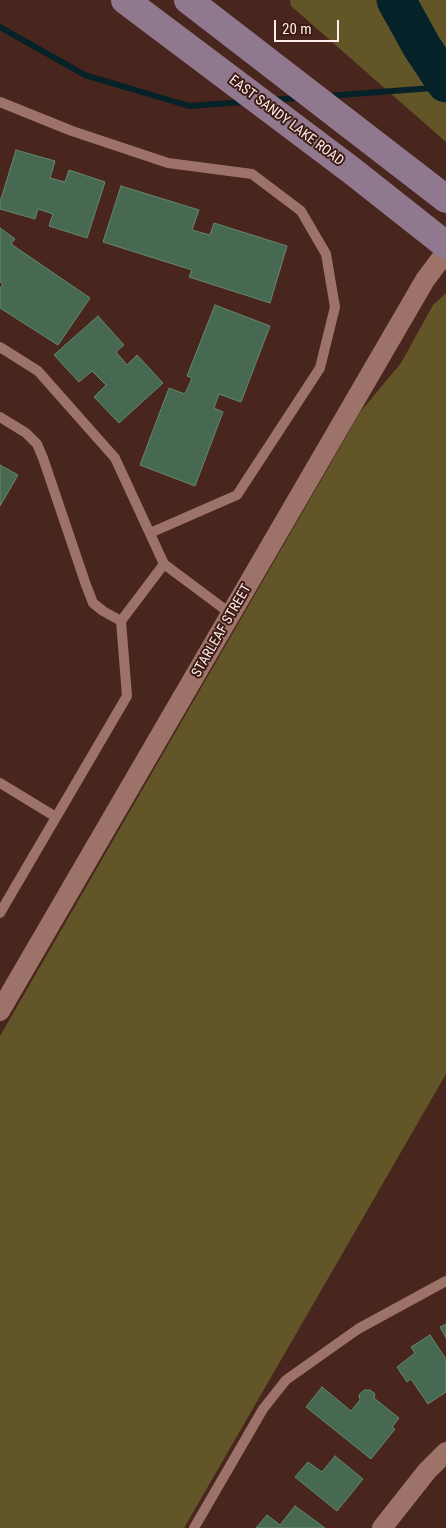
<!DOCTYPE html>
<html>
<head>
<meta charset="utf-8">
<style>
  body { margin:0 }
  #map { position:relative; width:446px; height:1528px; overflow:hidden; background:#48251d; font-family:"Roboto Condensed",sans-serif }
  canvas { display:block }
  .scale { position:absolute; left:274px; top:20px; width:65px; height:22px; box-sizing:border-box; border:2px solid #fcedea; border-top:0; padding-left:6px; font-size:15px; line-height:18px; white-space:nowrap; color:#fcedea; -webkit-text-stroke:4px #3d1b14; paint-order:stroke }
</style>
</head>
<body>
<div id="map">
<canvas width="446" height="1528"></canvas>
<div class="scale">20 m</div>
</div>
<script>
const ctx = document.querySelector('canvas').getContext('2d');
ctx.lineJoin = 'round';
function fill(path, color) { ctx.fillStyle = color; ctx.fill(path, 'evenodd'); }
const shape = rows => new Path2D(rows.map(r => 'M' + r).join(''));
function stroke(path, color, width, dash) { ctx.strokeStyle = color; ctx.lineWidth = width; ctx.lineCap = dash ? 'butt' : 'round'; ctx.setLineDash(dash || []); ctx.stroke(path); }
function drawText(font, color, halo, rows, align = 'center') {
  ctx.font = font + ' "Roboto Condensed",sans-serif'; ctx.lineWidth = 4; ctx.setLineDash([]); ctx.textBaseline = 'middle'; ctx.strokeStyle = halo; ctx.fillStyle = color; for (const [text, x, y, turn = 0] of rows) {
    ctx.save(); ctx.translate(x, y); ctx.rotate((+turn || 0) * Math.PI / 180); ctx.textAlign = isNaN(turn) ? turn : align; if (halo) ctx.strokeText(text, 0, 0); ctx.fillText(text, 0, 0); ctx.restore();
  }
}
fill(shape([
  [290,0,446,0,446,142,291,6],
  [446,293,446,1074,184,1528,0,1528,0,1036,361,411,401,363,433,305]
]), '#625527');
stroke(shape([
  [0,27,85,75,189,106,244,102],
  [326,96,446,87],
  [271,100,299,98]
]), '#042228', 6);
stroke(shape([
  [396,0,422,47,446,83]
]), '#042228', 39);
const building = shape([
  [16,150,55,161,50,178,65,182,69,170,105,182,87,238,49,226,53,214,38,209,35,219,0,209,0,202,16,150],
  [121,186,199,210,192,230,210,235,214,223,287,246,270,303,189,277,192,270,103,242,121,186],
  [0,228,15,239,11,244,90,298,58,345,0,308,0,288,3,284,0,282,0,228],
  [215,305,270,326,241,402,219,394,214,408,223,412,195,486,140,465,169,388,185,394,192,378,187,376,215,305],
  [98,316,124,345,116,352,127,365,137,355,163,383,119,423,94,397,106,385,92,371,79,382,54,355,98,316],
  [0,465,18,475,0,506,0,465],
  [446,1324,446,1338,440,1327,446,1324],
  [430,1335,446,1359,446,1392,428,1404,411,1379,407,1382,397,1367,415,1353,411,1347,430,1335],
  [322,1387,351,1411,360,1400,359,1395,364,1390,370,1390,375,1394,374,1398,399,1418,392,1427,395,1429,371,1459,306,1407,322,1387],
  [335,1456,363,1479,337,1511,295,1477,308,1462,322,1472,335,1456],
  [295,1506,325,1528,256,1528,267,1515,280,1525,295,1506]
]);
fill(building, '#476951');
stroke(building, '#65886f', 1);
stroke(shape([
  [0,102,72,131,168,163,252,174,301,211,326,254,335,307,320,368,237,495,150,533],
  [0,347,38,371,115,458,164,564,121,621,127,696,0,913],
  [0,417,26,433,37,444,43,458,86,585,93,603,103,611,121,621],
  [164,564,231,614],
  [0,783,56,817],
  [194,1528,263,1409,286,1380,358,1329,446,1281]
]), '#9d7369', 10);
stroke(shape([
  [0,1011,425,280,446,252],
  [382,1528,427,1471,446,1452]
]), '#9d7369', 20);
stroke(shape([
  [125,0,351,170,446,245],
  [188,0,446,199]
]), '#90788e', 28);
drawText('14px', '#fcedea', '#3d1b14', [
  ["EAST SANDY LAKE ROAD",286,121,37],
  ["STARLEAF STREET",222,631,-60]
]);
</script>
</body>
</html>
